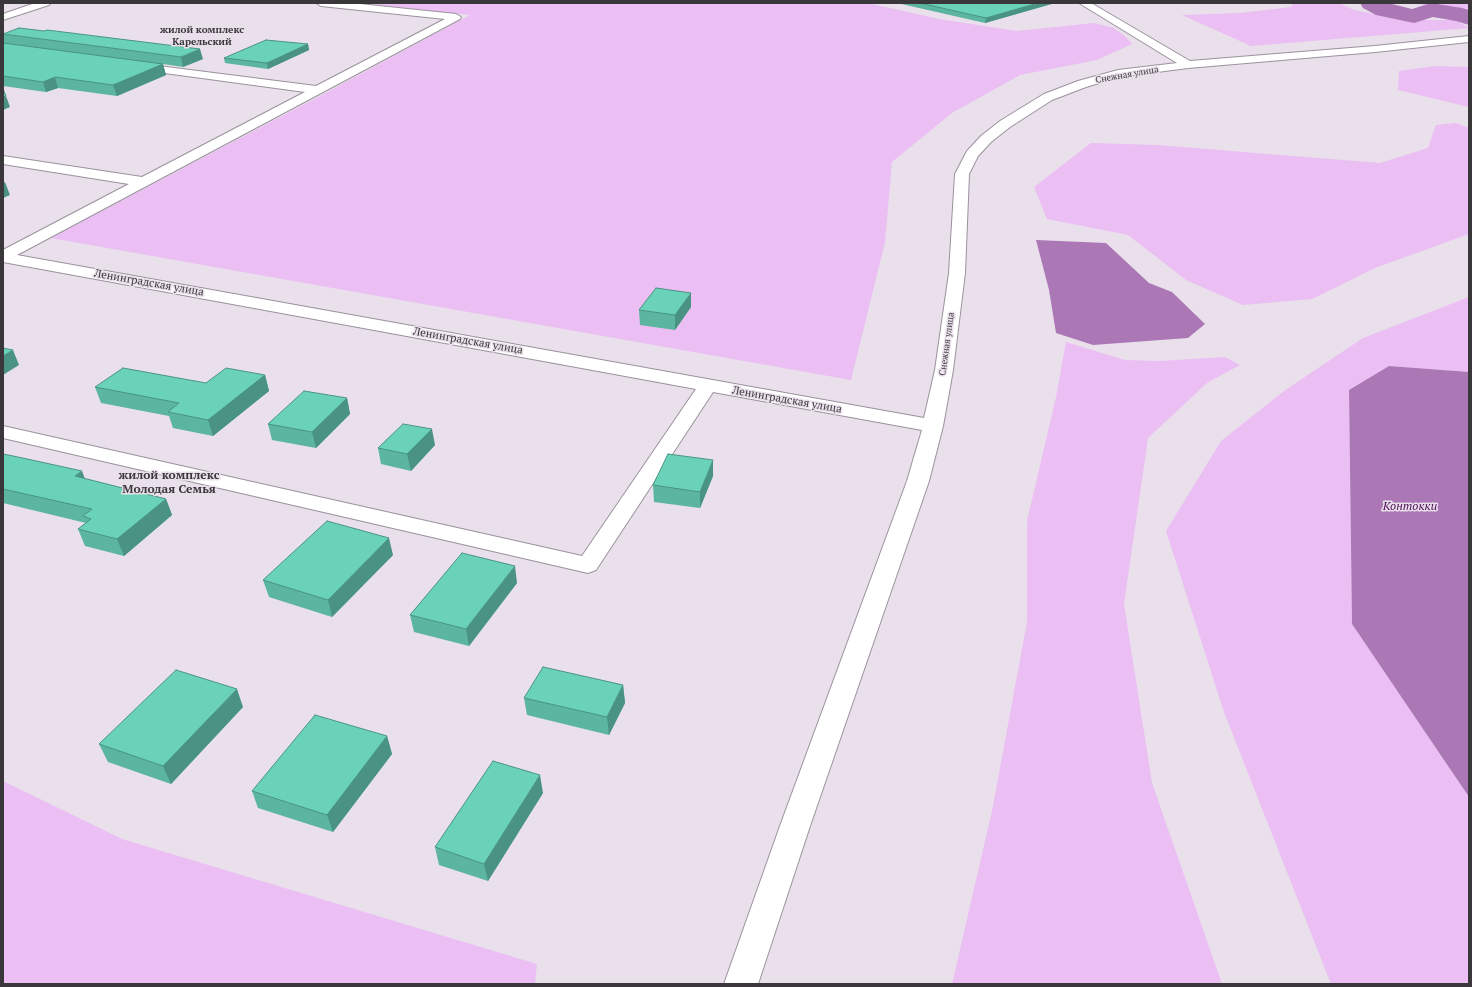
<!DOCTYPE html>
<html>
<head>
<meta charset="utf-8">
<style>
  body { margin:0 }
  #map { position:relative; width:1472px; height:987px; overflow:hidden; background:#e9e0eb; font-family:"PT Serif",serif }
  canvas { display:block }
  .frame { position:absolute; inset:0; border:4px solid #3a373b; pointer-events:none }
</style>
</head>
<body>
<div id="map">
<canvas width="1472" height="987"></canvas>
<div class="frame"></div>
</div>
<script>
const ctx = document.querySelector('canvas').getContext('2d');
ctx.lineJoin = 'round';
function fill(path, color) { ctx.fillStyle = color; ctx.fill(path, 'evenodd'); }
const shape = rows => new Path2D(rows.map(r => 'M' + r).join(''));
function stroke(path, color, width, dash) { ctx.strokeStyle = color; ctx.lineWidth = width; ctx.lineCap = dash ? 'butt' : 'round'; ctx.setLineDash(dash || []); ctx.stroke(path); }
function drawText(font, color, halo, rows, align = 'center') {
  ctx.font = font + ' "PT Serif",serif'; ctx.lineWidth = 3; ctx.setLineDash([]); ctx.textBaseline = 'middle'; ctx.strokeStyle = halo; ctx.fillStyle = color; for (const [text, x, y, turn = 0] of rows) {
    ctx.save(); ctx.translate(x, y); ctx.rotate((+turn || 0) * Math.PI / 180); ctx.textAlign = isNaN(turn) ? turn : align; if (halo) ctx.strokeText(text, 0, 0); ctx.fillText(text, 0, 0); ctx.restore();
  }
}
fill(shape([
  [361,3,868,3,939,19,1017,31,1094,23,1114,28,1125,36,1132,44,1097,60,1020,75,952,113,892,162,885,242,851,380,51,238,320,96,470,15],
  [1293,3,1339,3,1354,10,1389,17,1414,20,1455,20,1469,28,1251,46,1182,15,1240,13,1291,7],
  [1405,3,1469,3,1469,9,1445,7],
  [1435,66,1469,67,1469,107,1398,90,1399,71],
  [1456,123,1469,128,1469,234,1375,268,1312,299,1243,305,1186,280,1128,235,1047,219,1034,187,1091,143,1157,145,1380,163,1428,148,1436,125],
  [1469,297,1469,372,1389,366,1349,390,1352,624,1469,797,1469,984,1331,984,1224,712,1166,531,1221,441,1284,391,1363,338],
  [1066,342,1125,360,1160,361,1225,357,1240,365,1207,383,1148,438,1124,604,1152,783,1222,984,952,984,992,811,1027,622,1027,521,1056,397],
  [3,781,122,839,537,964,535,984,3,984]
]), '#ebbef4');
fill(shape([
  [1036,240,1106,243,1149,283,1172,292,1205,324,1188,338,1093,345,1056,333,1049,290],
  [1389,366,1469,372,1469,797,1352,624,1349,390]
]), '#ab78b5');
fill(shape([
  [1360,3,1388,3,1412,9,1431,3,1462,8,1469,10,1469,25,1456,21,1433,17,1414,23,1376,15,1363,8,1360,3]
]), '#ab78b5');
const minor = shape([
  [35,3,50,3,49,5,3,20,3,14,35,3],
  [316,3,350,3,456,14,461,17,460,19,17,255,924,418,935,370,949,273,955,174,967,151,981,136,1000,121,1044,94,1078,81,1118,70,1177,63,1079,3,1091,3,1190,61,1375,46,1469,36,1469,42,1375,52,1188,68,1119,77,1086,87,1052,100,1010,127,991,142,978,156,969,174,965,273,953,370,943,426,929,481,810,826,758,984,724,984,780,826,907,481,922,430,713,392,596,570,588,573,3,438,3,426,582,556,696,389,3,262,3,250,129,184,3,164,3,156,142,177,305,92,135,69,131,68,129,66,131,64,135,63,316,86,445,19,321,6,316,3]
]);
stroke(minor, '#9a929c', 2);
fill(minor, '#fff');
fill(shape([
  [897,3,1055,3,985,23],
  [3,34,203,59,183,67,163,64,166,75,117,96,58,88,46,92,3,86,3,43,4,43,3,39],
  [308,44,309,50,268,69,225,63,224,58],
  [691,293,691,307,675,330,640,325,639,310],
  [265,375,269,391,213,436,173,428,169,416,101,403,95,387,206,383],
  [347,398,350,414,316,448,272,440,268,424],
  [435,445,411,471,381,464,378,448],
  [3,454,85,479,166,499,172,515,124,556,85,546,78,529,86,523,3,503],
  [713,476,700,508,654,502,653,485],
  [393,555,332,617,269,597,263,580],
  [517,583,469,646,414,632,410,615],
  [623,685,625,703,609,735,527,715,524,698],
  [243,707,171,784,108,762,99,744],
  [387,736,392,754,333,832,258,808,252,791],
  [543,793,488,881,439,865,435,847]
]), '#5bb59f');
fill(shape([
  [1038,3,1055,3,985,23,986,18],
  [308,44,309,50,268,69,267,63],
  [200,49,203,59,183,67,181,57],
  [163,64,166,75,117,96,113,85],
  [55,77,58,88,46,92,43,82],
  [6,96,10,107,3,110,3,97],
  [5,182,10,195,3,198,3,183],
  [691,293,691,307,675,330,675,315],
  [13,350,19,365,3,375,3,356],
  [265,375,269,391,213,436,208,420],
  [347,398,350,414,316,448,312,432],
  [432,429,435,445,411,471,407,454],
  [713,460,713,476,700,508,700,492],
  [82,471,88,487,75,476],
  [166,499,172,515,124,556,117,539],
  [389,538,393,555,332,617,328,600],
  [515,566,517,583,469,646,466,629],
  [623,685,625,703,609,735,607,717],
  [237,689,243,707,171,784,163,766],
  [387,736,392,754,333,832,327,815],
  [540,775,543,793,488,881,484,864]
]), '#4a9382');
const building = shape([
  [920,3,1038,3,986,18,920,3],
  [19,28,44,31,47,30,200,49,181,57,3,34,19,28],
  [266,40,308,44,267,63,224,58,266,40],
  [3,43,163,64,113,85,55,77,43,82,3,76,3,43],
  [3,89,6,96,3,97,3,89],
  [656,288,691,293,675,315,639,310,656,288],
  [3,348,13,350,3,356,3,348],
  [123,368,206,383,226,368,265,375,208,420,168,412,179,403,95,387,123,368],
  [304,391,347,398,312,432,268,424,304,391],
  [403,424,432,429,407,454,378,448,403,424],
  [3,454,18,457,82,471,75,476,166,499,117,539,78,529,91,519,83,516,92,509,3,489,3,454],
  [668,454,713,460,700,492,653,485,668,454],
  [327,521,389,538,328,600,263,580,327,521],
  [462,553,515,566,466,629,410,615,462,553],
  [543,667,623,685,607,717,524,698,543,667],
  [176,670,237,689,163,766,99,744,176,670],
  [315,715,387,736,327,815,252,791,315,715],
  [493,761,540,775,484,864,435,847,493,761]
]);
fill(building, '#6ad2b9');
stroke(building, '#4a9382', 1);
drawText('9px', '#3a373b', '#e9e0eb', [
  ["Снежная улица",1127,75,-10],
  ["Снежная улица",947,344,-82]
]);
drawText('bold 10px', '#3a373b', '#e9e0eb', [
  ["жилой комплекс",202,30],
  ["Карельский",202,42]
]);
drawText('11px', '#3a373b', '#e9e0eb', [
  ["Ленинградская улица",149,283,10],
  ["Ленинградская улица",468,341,10],
  ["Ленинградская улица",787,400,10]
]);
drawText('bold 12px', '#3a373b', '#e9e0eb', [
  ["жилой комплекс",169,476],
  ["Молодая Семья",169,490]
]);
drawText('italic 12px', '#4e0d5a', '#e9e0eb', [
  ["Контокки",1410,507]
]);
</script>
</body>
</html>
